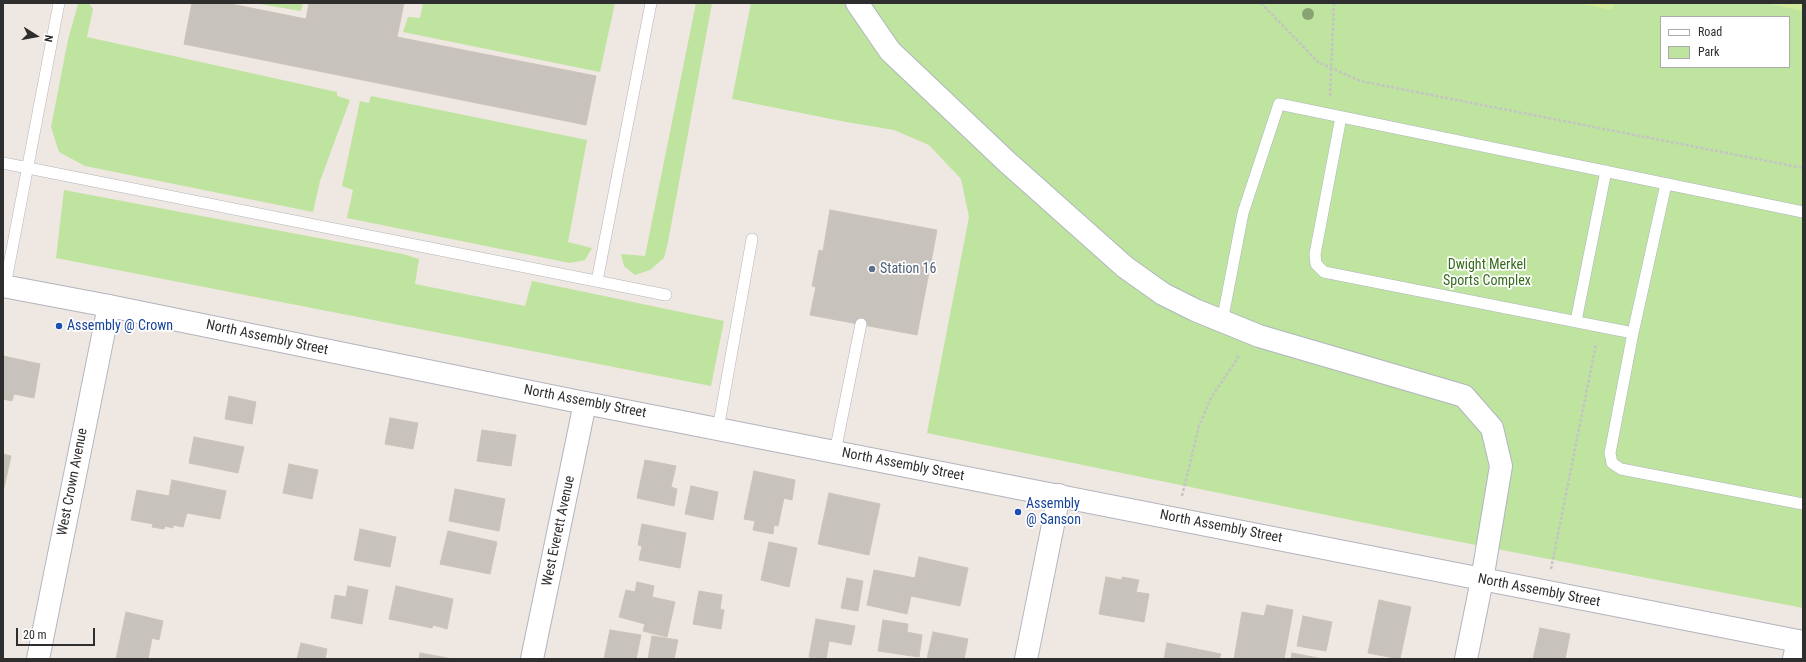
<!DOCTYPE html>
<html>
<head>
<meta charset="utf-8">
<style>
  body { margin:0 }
  #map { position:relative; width:1806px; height:662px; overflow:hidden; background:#efe7e1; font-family:"Roboto Condensed",sans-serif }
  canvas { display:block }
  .frame { position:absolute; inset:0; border:4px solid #2e2e2e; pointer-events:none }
  .legend { position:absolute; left:1660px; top:16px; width:130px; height:52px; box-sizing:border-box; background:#fff; border:1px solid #ababab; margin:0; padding:5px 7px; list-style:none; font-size:12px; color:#2e2e2e }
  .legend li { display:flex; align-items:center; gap:8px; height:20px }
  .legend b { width:20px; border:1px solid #ababab }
  .north { position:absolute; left:16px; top:16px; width:40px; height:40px; -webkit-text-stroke:3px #fff; paint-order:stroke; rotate:101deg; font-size:11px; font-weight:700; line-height:16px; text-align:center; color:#2e2e2e }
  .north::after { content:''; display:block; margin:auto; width:14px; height:18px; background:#2e2e2e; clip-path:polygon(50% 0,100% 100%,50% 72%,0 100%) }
  .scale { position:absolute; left:16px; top:628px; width:79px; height:18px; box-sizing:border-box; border:2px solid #2e2e2e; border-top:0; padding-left:5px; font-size:12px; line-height:14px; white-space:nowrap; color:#2e2e2e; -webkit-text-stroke:3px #fff; paint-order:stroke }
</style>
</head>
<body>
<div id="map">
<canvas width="1806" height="662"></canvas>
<div class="frame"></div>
<ul class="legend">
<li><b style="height:5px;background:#fff"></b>Road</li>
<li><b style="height:11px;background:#bee49f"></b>Park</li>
</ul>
<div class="north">N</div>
<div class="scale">20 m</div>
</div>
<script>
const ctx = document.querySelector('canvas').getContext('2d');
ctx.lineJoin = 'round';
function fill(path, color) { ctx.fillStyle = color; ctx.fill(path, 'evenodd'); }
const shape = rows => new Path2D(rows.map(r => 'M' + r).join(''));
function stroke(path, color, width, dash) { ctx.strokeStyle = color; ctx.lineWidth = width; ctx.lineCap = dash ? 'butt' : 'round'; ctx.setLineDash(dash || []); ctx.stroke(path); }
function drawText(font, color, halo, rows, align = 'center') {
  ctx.font = font + ' "Roboto Condensed",sans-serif'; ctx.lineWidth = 3.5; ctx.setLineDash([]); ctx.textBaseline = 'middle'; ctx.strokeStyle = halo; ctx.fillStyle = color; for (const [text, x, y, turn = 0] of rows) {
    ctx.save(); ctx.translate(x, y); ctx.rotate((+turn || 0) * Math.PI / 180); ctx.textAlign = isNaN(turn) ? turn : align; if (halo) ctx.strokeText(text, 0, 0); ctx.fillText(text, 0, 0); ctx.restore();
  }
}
fill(shape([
  [84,3,89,3,93,9,87,37,337,92,337,96,350,100,320,181,313,212,85,166,59,152,51,127,68,40,78,4],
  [254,3,303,3,301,11],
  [423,3,615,3,600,72,403,32,408,17,420,18],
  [696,3,712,3,668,242,664,258,650,270,635,275,624,266,621,254,645,256],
  [751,3,1803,3,1803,608,1419,534,927,433,969,217,961,179,929,145,894,130,846,122,732,99],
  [1661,17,1789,17,1789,67,1661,67],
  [371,96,587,140,568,242,592,248,585,260,570,263,347,218,353,190,342,186,360,101,369,103],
  [64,190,403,254,419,259,415,284,525,306,532,281,724,321,711,386,56,258]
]), '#bee49f');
fill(shape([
  [1578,3,1614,3,1612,10],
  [1764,3,1803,3,1803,11]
]), '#d2ea9b');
const building = shape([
  [192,3,226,3,306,19,309,3,404,3,397,37,596,76,586,125,184,44,192,3],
  [830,210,937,230,917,335,810,315,816,287,812,286,819,250,823,251,830,210],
  [3,356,40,364,34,398,14,394,12,401,3,399,3,356],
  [229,396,256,402,252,424,225,419,229,396],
  [390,418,418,423,413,449,385,444,390,418],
  [482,430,516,435,511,466,477,461,482,430],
  [194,437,244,447,238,473,189,463,194,437],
  [3,454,11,456,3,492,3,454],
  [645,460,676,466,671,487,677,489,674,506,637,498,645,460],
  [289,464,318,470,312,499,283,493,289,464],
  [754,471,795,480,792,500,784,498,778,526,774,525,773,534,753,530,755,521,744,519,754,471],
  [172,480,226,491,220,519,187,513,183,527,173,525,173,528,165,526,164,529,152,527,153,524,131,520,137,490,169,496,172,480],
  [691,486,718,492,713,520,685,514,691,486],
  [455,489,505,499,499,531,449,521,455,489],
  [829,493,880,504,869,555,818,544,829,493],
  [642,524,686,533,680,568,639,560,642,546,638,545,642,524],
  [360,529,396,537,390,567,354,560,360,529],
  [448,531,497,542,490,574,440,564,448,531],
  [769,542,797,548,789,587,761,580,769,542],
  [919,557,968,568,960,606,911,596,907,614,867,605,874,570,915,578,919,557],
  [1106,577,1122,580,1122,577,1139,580,1136,592,1149,594,1144,622,1099,614,1106,577],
  [847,578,863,581,858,611,841,608,847,578],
  [637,582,654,586,652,597,675,602,667,637,643,631,645,624,619,617,626,590,635,592,637,582],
  [348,586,368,590,362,624,331,618,335,595,346,597,348,586],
  [396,586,453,599,447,629,433,625,432,628,389,619,396,586],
  [699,591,722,595,720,609,724,610,721,629,693,624,699,591],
  [1379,600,1411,607,1400,659,1368,653,1379,600],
  [1267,605,1293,610,1284,659,1234,659,1242,612,1264,616,1267,605],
  [126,612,163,621,159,640,152,638,148,659,116,659,126,612],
  [1303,616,1332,622,1326,651,1297,646,1303,616],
  [816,619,855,626,851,645,829,641,826,659,809,657,816,619],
  [883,620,908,624,907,632,922,635,919,657,878,651,883,620],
  [1540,628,1570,634,1565,659,1533,659,1540,628],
  [610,630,641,635,636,659,604,659,610,630],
  [933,632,968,639,964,659,927,659,933,632],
  [652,636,678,640,674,659,648,659,652,636],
  [301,643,327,649,325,659,297,659,301,643],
  [1167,643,1221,654,1219,659,1164,659,1167,643],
  [420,653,453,659,419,659,420,653],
  [1292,653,1323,659,1291,659,1292,653]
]);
fill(building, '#c8c2bc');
stroke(building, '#cbc3ba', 1);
const service = shape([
  [1341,117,1315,254,1316,264,1324,272,1633,333,1610,453,1612,463,1621,469,1803,504],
  [3,163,666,295],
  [597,281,651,3],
  [5,286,59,3],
  [1576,321,1606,171],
  [1222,322,1243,213,1279,104,1803,212],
  [1633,333,1666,184],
  [718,429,752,239],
  [835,452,861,324]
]);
const minor = shape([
  [857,3,890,51,1006,161,1125,267,1163,294,1195,310,1259,336,1464,396,1492,428,1501,466,1482,580],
  [38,659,109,306],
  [532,659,585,403],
  [1026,659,1059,495],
  [1794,659,1798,641]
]);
const tertiary = shape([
  [1466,659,1482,580]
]);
const secondary = shape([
  [3,286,109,306,585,403,1803,642]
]);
stroke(service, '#b1b5be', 12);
stroke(minor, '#b1b5be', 24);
stroke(tertiary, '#b1b5be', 24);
stroke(secondary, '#b1b5be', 24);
stroke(shape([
  [1261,3,1318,62,1360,81,1803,168],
  [1330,96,1334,3],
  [1182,496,1199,426,1211,398,1237,359,1239,354],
  [1551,569,1596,344]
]), '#c4c4c4', 2.5, [3, 2]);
stroke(service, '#fff', 11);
stroke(minor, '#fff', 22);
stroke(tertiary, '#fff', 22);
stroke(secondary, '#fff', 22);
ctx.fillStyle = '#89a375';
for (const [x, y] of [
  [1308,14]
]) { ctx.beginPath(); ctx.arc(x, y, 6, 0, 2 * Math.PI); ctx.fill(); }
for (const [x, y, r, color] of [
  [872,269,4,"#5c6f8a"],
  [59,326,4,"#1a4fb4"],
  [1018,512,4,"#1a4fb4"]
]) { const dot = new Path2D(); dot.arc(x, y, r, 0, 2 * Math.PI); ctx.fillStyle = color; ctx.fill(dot); stroke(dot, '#fff', 1.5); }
drawText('14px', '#366c1c', '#fff', [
  ["Dwight Merkel",1487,265],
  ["Sports Complex",1487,281]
]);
drawText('14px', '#4e5e75', '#fff', [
  ["Station 16",880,269]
], 'left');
drawText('14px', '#164399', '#fff', [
  ["Assembly @ Crown",67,326],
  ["Assembly",1026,504],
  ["@ Sanson",1026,520]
], 'left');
drawText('14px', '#2e2e2e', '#fff', [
  ["North Assembly Street",267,338,12],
  ["North Assembly Street",585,402,11],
  ["North Assembly Street",903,465,11],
  ["West Crown Avenue",73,482,-79],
  ["North Assembly Street",1221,527,11],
  ["West Everett Avenue",559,531,-78],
  ["North Assembly Street",1539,591,11]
]);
</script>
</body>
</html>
